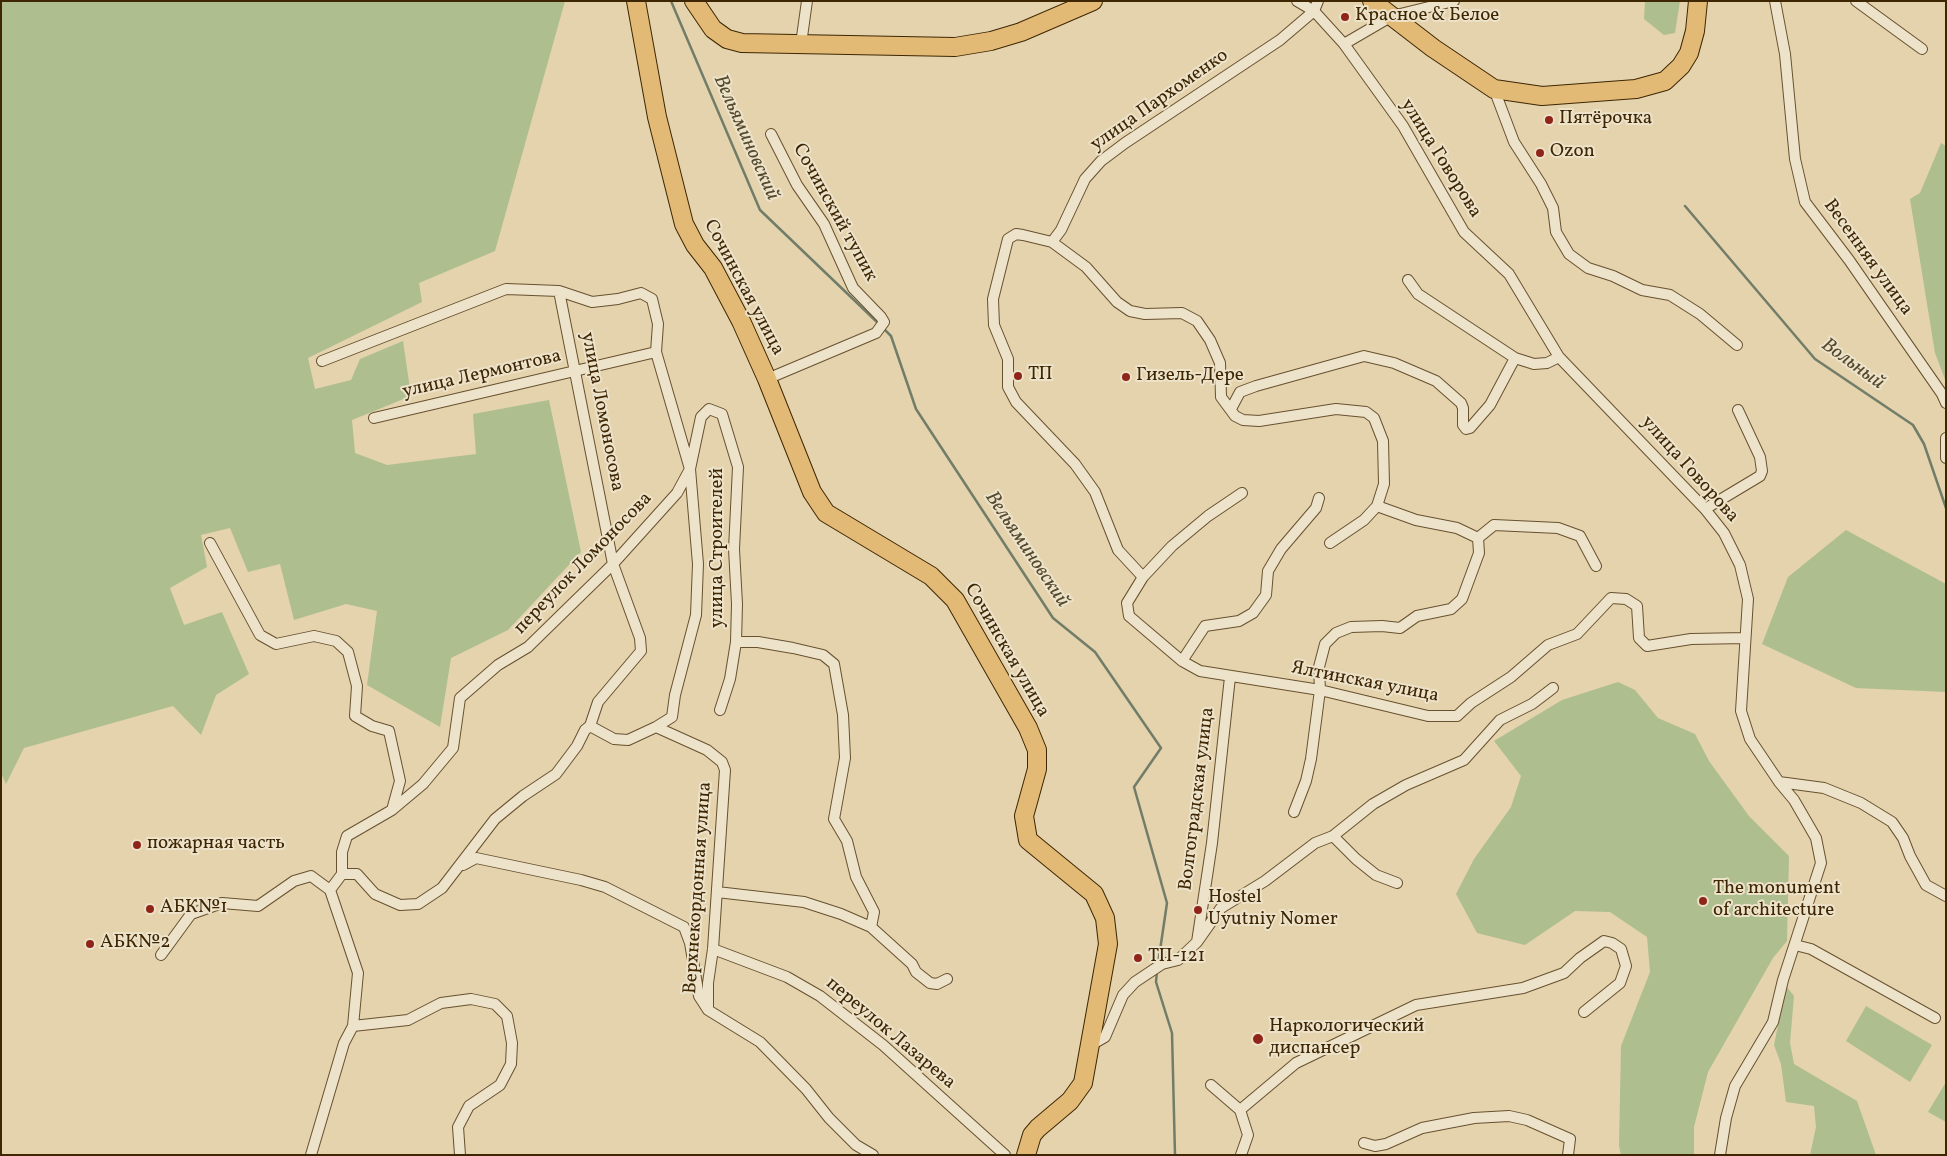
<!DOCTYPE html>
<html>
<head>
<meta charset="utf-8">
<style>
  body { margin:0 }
  #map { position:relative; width:1947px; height:1156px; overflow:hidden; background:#e4d3ad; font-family:Vollkorn,serif }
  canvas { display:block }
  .frame { position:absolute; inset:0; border:2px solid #3e2603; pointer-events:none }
</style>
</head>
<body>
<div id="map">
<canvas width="1947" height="1156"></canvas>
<div class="frame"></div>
</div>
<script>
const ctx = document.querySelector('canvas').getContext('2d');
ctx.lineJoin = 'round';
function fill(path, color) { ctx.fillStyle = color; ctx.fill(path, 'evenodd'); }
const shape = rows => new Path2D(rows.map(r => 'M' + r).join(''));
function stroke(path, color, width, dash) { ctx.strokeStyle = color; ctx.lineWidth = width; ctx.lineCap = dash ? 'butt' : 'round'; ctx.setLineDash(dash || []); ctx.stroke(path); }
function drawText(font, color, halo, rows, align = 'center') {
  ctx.font = font + ' Vollkorn,serif'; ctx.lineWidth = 4; ctx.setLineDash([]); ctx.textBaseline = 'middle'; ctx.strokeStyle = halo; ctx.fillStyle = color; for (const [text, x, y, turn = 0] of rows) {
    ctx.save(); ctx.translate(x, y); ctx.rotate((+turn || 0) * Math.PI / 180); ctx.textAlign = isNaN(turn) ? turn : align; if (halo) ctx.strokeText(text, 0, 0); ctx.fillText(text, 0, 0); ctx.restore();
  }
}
fill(shape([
  [1,1,565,1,495,251,419,283,422,302,308,358,315,389,351,380,360,359,403,341,411,396,352,420,355,453,387,465,476,454,473,414,549,400,581,552,508,630,451,658,440,727,367,685,377,611,346,604,294,620,280,564,248,572,230,528,201,535,207,567,170,588,184,625,222,612,249,674,216,695,201,735,173,706,24,748,6,784,1,773],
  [1645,1,1680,1,1675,33,1664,35,1644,19],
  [1941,143,1946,146,1946,382,1935,353,1910,199,1920,193],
  [1846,530,1946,584,1946,692,1856,688,1762,644,1788,577],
  [1618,682,1635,690,1658,718,1695,734,1709,761,1749,816,1789,856,1787,941,1773,958,1708,1072,1694,1127,1694,1155,1621,1155,1619,1146,1621,1046,1650,972,1647,937,1610,912,1575,911,1525,945,1477,933,1456,894,1474,859,1511,807,1521,776,1494,741,1562,700],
  [1786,986,1794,996,1790,1043,1794,1064,1857,1101,1876,1155,1810,1155,1816,1127,1814,1106,1786,1102,1781,1064,1774,1045],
  [1866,1006,1932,1045,1910,1082,1846,1041],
  [1946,1082,1946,1122,1928,1112]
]), '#aebe8f');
stroke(shape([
  [671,1,760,210,878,323],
  [1685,206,1815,359,1913,425,1924,444,1946,508],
  [882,327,891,336,916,409,1053,618,1095,652,1161,748,1134,787,1167,903,1158,964],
  [1157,971,1156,982,1172,1033,1175,1155]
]), '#727d69', 2.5);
const street = shape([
  [1297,1,1314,11,1344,44,1403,126,1464,232,1509,274,1559,357,1705,509,1724,533,1740,565,1748,599,1741,711,1750,739,1779,782,1794,800,1816,838,1821,863,1783,980,1773,1022,1735,1086,1726,1118,1720,1155],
  [1775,1,1785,54,1795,159,1805,202,1849,260,1942,394,1946,403],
  [1856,1,1922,49],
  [801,44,807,1],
  [1344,44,1392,16,1454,1],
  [1494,89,1514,142,1541,184,1553,208,1556,232,1569,254,1588,268,1613,276,1642,290,1670,295,1700,314,1737,345],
  [1052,242,1086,267,1117,302,1130,311,1145,314,1182,313,1197,321,1210,340,1220,363,1221,397,1235,416,1243,420,1259,421,1336,409,1366,412,1374,418,1383,441,1384,484,1377,506,1364,520,1330,543],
  [1408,280,1418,294,1515,358,1534,364,1547,363,1559,357],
  [322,361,506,289,559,291,592,302,618,299,641,293,652,299,658,324,656,352,690,469,698,564,696,615,675,695,672,717,656,727,707,750,722,762,725,770,713,949,708,983,708,1010],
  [767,379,876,333,884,322,881,317,853,288,824,224,797,185,771,134],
  [1231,409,1240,392,1256,386,1364,356,1394,363,1436,381,1461,403,1463,408,1463,425,1466,429,1470,428,1490,405,1515,358],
  [374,418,656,352],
  [1946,438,1946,458],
  [1242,493,1208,516,1172,546,1143,577,1127,603,1129,616,1182,661,1200,671,1320,690,1428,716,1457,716,1471,703,1511,677,1548,645,1577,634,1611,598,1626,599,1637,606,1639,638,1647,646,1691,639,1745,638],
  [1705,509,1760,476,1762,471,1760,457,1738,410],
  [1478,538,1494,525,1558,528,1580,536,1596,566],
  [210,543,260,635,276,644,314,636,336,641,348,652,357,686,355,716,372,726,389,731,400,781,392,810],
  [1143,577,1118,550,1095,492,1075,464,1016,402,1008,387,1008,359,994,325,993,299,1008,239,1016,234,1023,235,1052,242,1061,230,1085,179,1101,161,1125,143,1280,40,1314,11,1318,1],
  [736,642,758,642,793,648,823,655,834,664,843,715,845,758,834,819,847,841,856,877,874,912,871,927],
  [1182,661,1205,626,1239,621,1253,613,1266,595,1268,571,1281,549,1316,508,1319,498],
  [590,726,614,739,628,740,656,727],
  [1779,782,1824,788,1861,803,1892,822,1903,838,1910,856,1926,885,1946,896],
  [1294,812,1306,781,1311,759,1320,690,1319,667,1325,644,1336,633,1351,627,1382,626,1400,628,1417,616,1451,609,1462,599,1479,553,1478,538,1457,528,1416,520,1377,506],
  [1333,836,1356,859,1376,875,1397,883],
  [463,865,476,858,581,880,605,887,684,927,690,943,699,996,708,1010,760,1042,806,1089,829,1118,856,1145,873,1155],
  [342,874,342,852,347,836,392,810,423,784,453,748,460,698,498,665,528,647,613,564,677,493,690,469,701,417,709,409,722,414,738,467,734,549,737,604,736,642,730,679,720,710],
  [330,890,342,874,357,874,375,894,400,905,418,904,442,888,495,819,523,796,556,774,577,746,585,730,590,726,598,702,641,651,640,638,613,564,559,291],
  [717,892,804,902,841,914,871,927,912,964,916,972,930,983,937,984,947,979],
  [1197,942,1221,908,1265,881,1315,843,1333,836,1373,804,1406,785,1464,760,1500,720,1532,704,1553,688],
  [1795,945,1811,949,1935,1018],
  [713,949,787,977,820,996,883,1045,1005,1155],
  [161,955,191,914,222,903,258,906,294,881,311,876,330,890,358,973,353,1026,344,1043,311,1155],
  [353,1026,408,1020,441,1003,471,999,495,1004,507,1016,512,1043,511,1064,500,1085,469,1106,458,1127,460,1155],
  [1091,1045,1105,1037,1123,995,1135,982,1162,964,1178,960,1197,942,1212,843,1230,677],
  [1211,1085,1240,1110,1248,1135,1241,1155],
  [1240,1110,1296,1063,1416,1005,1523,988,1564,973,1580,958,1604,941,1612,943,1621,949,1626,966,1620,983,1584,1012],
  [1364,1143,1375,1146,1386,1144,1422,1128,1474,1118,1509,1116,1527,1120,1570,1139,1568,1155]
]);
const highway = shape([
  [636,1,657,117,684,224,695,245,713,268,741,321,767,379,812,492,826,513,931,576,955,600,1028,728,1037,750,1037,769,1024,816,1028,840,1094,894,1105,918,1108,944,1083,1083,1070,1101,1038,1128,1032,1135,1026,1155],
  [694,1,713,29,727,39,742,43,955,47,991,41,1021,32,1093,1],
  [1372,1,1433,48,1494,89,1542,96,1636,89,1665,81,1681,66,1689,53,1695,31,1698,1]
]);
stroke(street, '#68512e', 12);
stroke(highway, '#3e2603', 20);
stroke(street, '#ede2ca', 10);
stroke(highway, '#e2ba76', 18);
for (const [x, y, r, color] of [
  [1345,17,5,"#8f2418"],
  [1549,120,5,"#8f2418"],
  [1540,153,5,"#8f2418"],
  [1018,376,5,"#8f2418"],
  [1126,377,5,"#8f2418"],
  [137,845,5,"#8f2418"],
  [1703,901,5,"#8f2418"],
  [150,909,5,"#8f2418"],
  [1198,910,5,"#8f2418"],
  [90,944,5,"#8f2418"],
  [1138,958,5,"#8f2418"],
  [1258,1039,6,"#8f2418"]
]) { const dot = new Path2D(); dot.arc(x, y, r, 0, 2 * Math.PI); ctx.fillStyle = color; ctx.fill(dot); stroke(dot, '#ede2ca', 2); }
drawText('19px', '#3e2603', '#ede2ca', [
  ["Красное & Белое",1355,17],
  ["Пятёрочка",1559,120],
  ["Ozon",1550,153],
  ["ТП",1028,376],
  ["Гизель-Дере",1136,377],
  ["пожарная часть",147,845],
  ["The monument",1713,890],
  ["of architecture",1713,912],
  ["Hostel",1208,899],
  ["Uyutniy Nomer",1208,921],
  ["АБК№1",160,909],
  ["АБК№2",100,944],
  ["ТП-121",1148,958],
  ["Наркологический",1269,1028],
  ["диспансер",1269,1050]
], 'left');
drawText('19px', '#3e2603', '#ede2ca', [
  ["улица Пархоменко",1160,101,-35],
  ["улица Говорова",1440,159,58],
  ["Сочинский тупик",834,213,61],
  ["Весенняя улица",1867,258,54],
  ["Сочинская улица",743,288,62],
  ["улица Лермонтова",482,375,-13],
  ["улица Ломоносова",601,412,79],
  ["улица Говорова",1689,470,48],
  ["улица Строителей",719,548,-90],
  ["переулок Ломоносова",584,564,-46],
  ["Сочинская улица",1006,651,60],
  ["Ялтинская улица",1365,683,11],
  ["Волгоградская улица",1198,799,-83],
  ["Верхнекордонная улица",699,888,-86],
  ["переулок Лазарева",890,1034,40]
]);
drawText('italic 20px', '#544a2e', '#ede2ca', [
  ["Вельяминовский",745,138,66],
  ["Вольный",1852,365,36],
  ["Вельяминовский",1026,550,56]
]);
</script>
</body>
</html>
